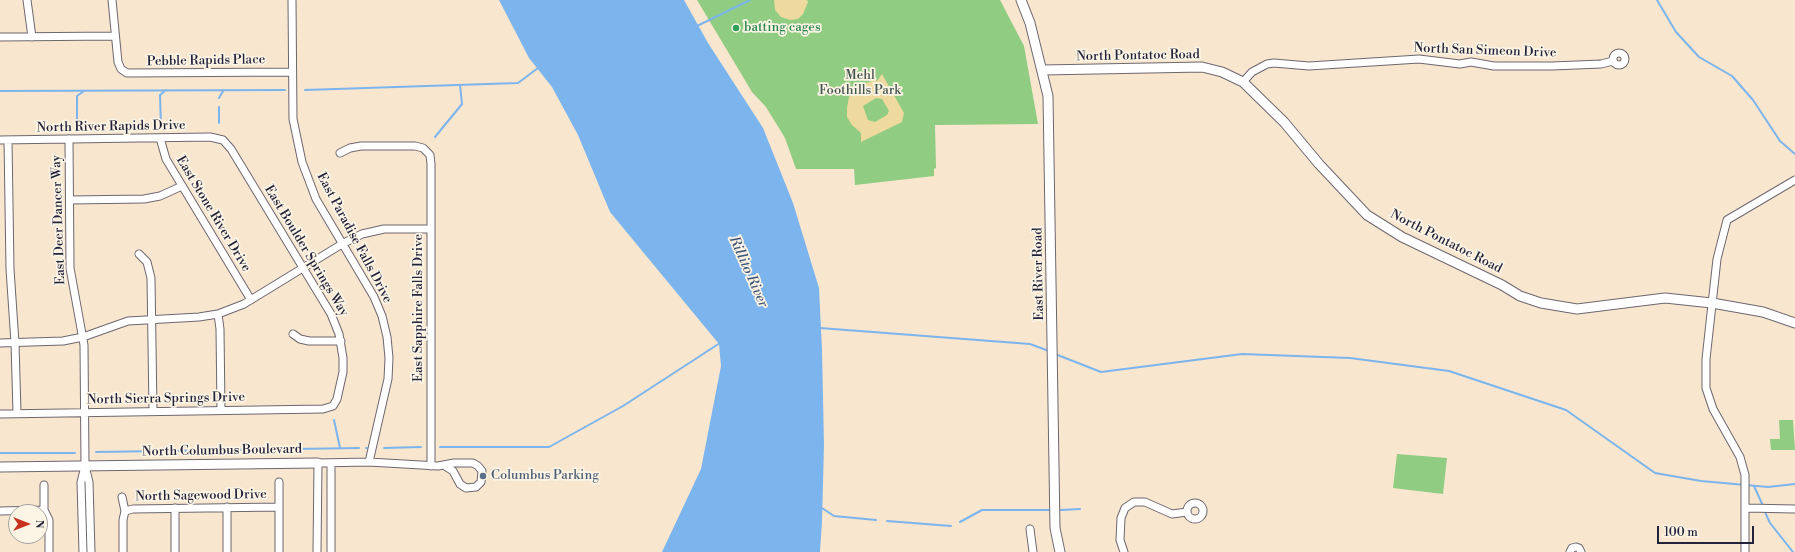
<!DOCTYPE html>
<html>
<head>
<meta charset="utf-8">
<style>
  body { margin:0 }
  #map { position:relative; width:1795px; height:552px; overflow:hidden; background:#f8e6cf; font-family:"Libre Bodoni",serif }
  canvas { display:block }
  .north { position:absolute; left:8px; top:504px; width:40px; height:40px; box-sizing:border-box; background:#fcf5e5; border:1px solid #a5a1a1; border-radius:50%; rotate:90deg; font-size:11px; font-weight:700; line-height:16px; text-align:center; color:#22223b }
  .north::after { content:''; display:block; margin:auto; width:14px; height:18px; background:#c8321e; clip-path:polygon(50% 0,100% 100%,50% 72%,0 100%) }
  .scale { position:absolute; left:1657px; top:526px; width:97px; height:18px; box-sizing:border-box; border:2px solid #22223b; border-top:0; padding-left:5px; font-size:12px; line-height:14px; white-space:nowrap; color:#22223b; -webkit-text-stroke:3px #fcf5e5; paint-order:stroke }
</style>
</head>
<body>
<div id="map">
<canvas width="1795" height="552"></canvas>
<div class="north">N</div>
<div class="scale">100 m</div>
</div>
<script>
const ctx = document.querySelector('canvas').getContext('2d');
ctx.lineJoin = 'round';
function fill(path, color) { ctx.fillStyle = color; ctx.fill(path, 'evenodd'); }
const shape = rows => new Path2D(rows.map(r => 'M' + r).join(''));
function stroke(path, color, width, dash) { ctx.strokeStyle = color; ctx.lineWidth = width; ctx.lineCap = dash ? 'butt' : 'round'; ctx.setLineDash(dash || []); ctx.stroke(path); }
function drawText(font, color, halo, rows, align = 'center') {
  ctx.font = font + ' "Libre Bodoni",serif'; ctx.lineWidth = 3.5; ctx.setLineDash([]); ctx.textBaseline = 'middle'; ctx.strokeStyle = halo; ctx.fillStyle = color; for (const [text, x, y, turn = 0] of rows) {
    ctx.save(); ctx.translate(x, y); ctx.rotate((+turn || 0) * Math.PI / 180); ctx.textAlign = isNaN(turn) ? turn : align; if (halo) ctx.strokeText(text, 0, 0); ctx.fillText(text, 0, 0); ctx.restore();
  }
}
fill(shape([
  [697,0,1000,0,1024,46,1038,124,935,125,936,168,934,169,934,176,855,185,854,169,796,169,785,138,766,107,752,92],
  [1779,420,1793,420,1795,450,1771,450,1770,439,1780,439],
  [1397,454,1447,458,1443,494,1393,488]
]), '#90cc81');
fill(shape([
  [774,0,807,0,808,2,803,14,798,19,790,20,781,17,775,10],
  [882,74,904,113,902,122,861,142,861,133,852,125,847,117,847,108,849,97,856,87,874,80,877,81],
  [876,98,882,99,889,111,887,115,875,122,868,120,863,106]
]), '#eeda9e');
fill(shape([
  [499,0,684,0,708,43,763,128,793,203,819,288,822,350,824,445,822,521,820,552,662,552,701,469,721,366,719,344,610,212,578,135,552,87,529,58]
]), '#7cb5ed');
stroke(shape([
  [1657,0,1676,32,1699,57,1732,76,1753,100,1780,141,1795,154],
  [697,26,750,0],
  [305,90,518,83,538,68],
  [0,91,285,90],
  [219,98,223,91],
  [219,123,219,107],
  [161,128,160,95,166,90],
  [77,130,77,96,84,91],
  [435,137,462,104,460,85],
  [820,328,1030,344,1049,351],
  [1055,354,1101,372,1242,354,1350,358,1449,371,1566,410,1655,473,1701,481,1768,487,1795,484],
  [334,420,340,448],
  [440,447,549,447,623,406,720,343],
  [366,448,367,448],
  [384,448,421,447],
  [96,452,359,448],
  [0,453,75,453],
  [1754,486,1763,506],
  [822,508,834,516,876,520],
  [1061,510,1080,509],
  [1764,510,1770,523,1793,552],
  [887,521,951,526],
  [960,522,982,510,1049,510]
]), '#7cb5ed', 2);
const street = shape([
  [27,0,32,37],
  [112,0,118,62,121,69,127,73,292,72],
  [292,0,293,119,302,162,316,199,374,297,382,316,387,337,389,358,388,379,369,462],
  [0,37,115,36],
  '1613 59a6 6 0 1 1 12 0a6 6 0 1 1-12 0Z',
  [1243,82,1252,72,1267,64,1274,63,1309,66,1419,59,1460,64,1471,62,1494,66,1552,66,1601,64,1613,61],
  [160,138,166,159,251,300],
  [69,139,70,268,84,345,85,466],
  [0,140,210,137,223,140,231,149,331,314,339,334,343,358,343,372,337,399,333,406,323,409,0,414],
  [8,140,10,269,15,343,17,413],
  [340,153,350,148,361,146,415,146,423,148,430,155,431,164,431,466],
  [70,200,144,199,160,196,182,186],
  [139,254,147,262,151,278,153,411],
  [218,314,220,329,221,410],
  [293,334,300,339,309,341,341,341],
  [0,343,63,341,83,337,128,321,199,317,218,314,244,304,342,244,362,234,384,229,431,229],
  [279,482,279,552],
  [44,485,44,510,49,520,49,552],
  [122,497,125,511,123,520,123,552],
  '1187 511a8 8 0 1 1 16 0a8 8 0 1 1-16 0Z',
  [227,507,227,552],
  [175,508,175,552],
  [1746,508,1795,509],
  [0,511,44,510],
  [125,511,133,509,279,507],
  [1030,529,1033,552],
  [83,552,81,482,85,466,89,482,91,552],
  [317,552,318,463,369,462,438,466,454,463,473,463,478,466,482,471,481,482,476,487,466,488,460,484,453,471,445,466],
  [331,552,331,463],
  [1124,552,1120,540,1121,518,1125,508,1134,502,1145,502,1172,514,1187,512],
  [1570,552,1572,548,1576,547,1579,548,1581,552],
  [1745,552,1745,475,1740,457,1713,409,1706,388,1706,359,1717,259,1727,220,1795,180]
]);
const secondary = shape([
  [1021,0,1030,23,1048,96,1055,528,1060,552],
  [1043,70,1202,67,1222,72,1243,82,1284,122,1319,164,1367,215,1402,237,1502,285,1520,296,1541,303,1577,309,1665,298,1712,303,1763,312,1795,323],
  [0,467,318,463]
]);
stroke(street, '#6d676f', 9);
stroke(secondary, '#6d676f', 11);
stroke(street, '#fff', 7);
stroke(secondary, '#fff', 9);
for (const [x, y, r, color] of [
  [736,28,4,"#2e9e5b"],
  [483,476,4,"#5c6f8a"]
]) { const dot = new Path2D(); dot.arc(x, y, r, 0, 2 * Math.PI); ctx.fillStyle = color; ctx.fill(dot); stroke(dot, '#fcf5e5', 1.5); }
drawText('13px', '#27864d', '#fcf5e5', [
  ["batting cages",744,28]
], 'left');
drawText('13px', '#22223b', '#fcf5e5', [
  ["North San Simeon Drive",1485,51,2],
  ["North Pontatoc Road",1138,56,-1],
  ["Pebble Rapids Place",206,61,-1],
  ["North River Rapids Drive",111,127,-1],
  ["East Stone River Drive",213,214,59],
  ["East Deer Dancer Way",59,220,-92],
  ["East Paradise Falls Drive",354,238,62],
  ["North Pontatoc Road",1446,242,27],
  ["East Boulder Springs Way",306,251,59],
  ["East River Road",1039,274,-91],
  ["East Sapphire Falls Drive",419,308,-90],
  ["North Sierra Springs Drive",166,399,-1],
  ["North Columbus Boulevard",222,451,-1],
  ["North Sagewood Drive",201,496,-1]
]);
drawText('13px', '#435550', '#fcf5e5', [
  ["Mehl",860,76],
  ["Foothills Park",860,91]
]);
drawText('13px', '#4e5e75', '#fcf5e5', [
  ["Columbus Parking",491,476]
], 'left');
drawText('italic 14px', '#425579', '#fcf5e5', [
  ["Rillito River",748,272,66]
]);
</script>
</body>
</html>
